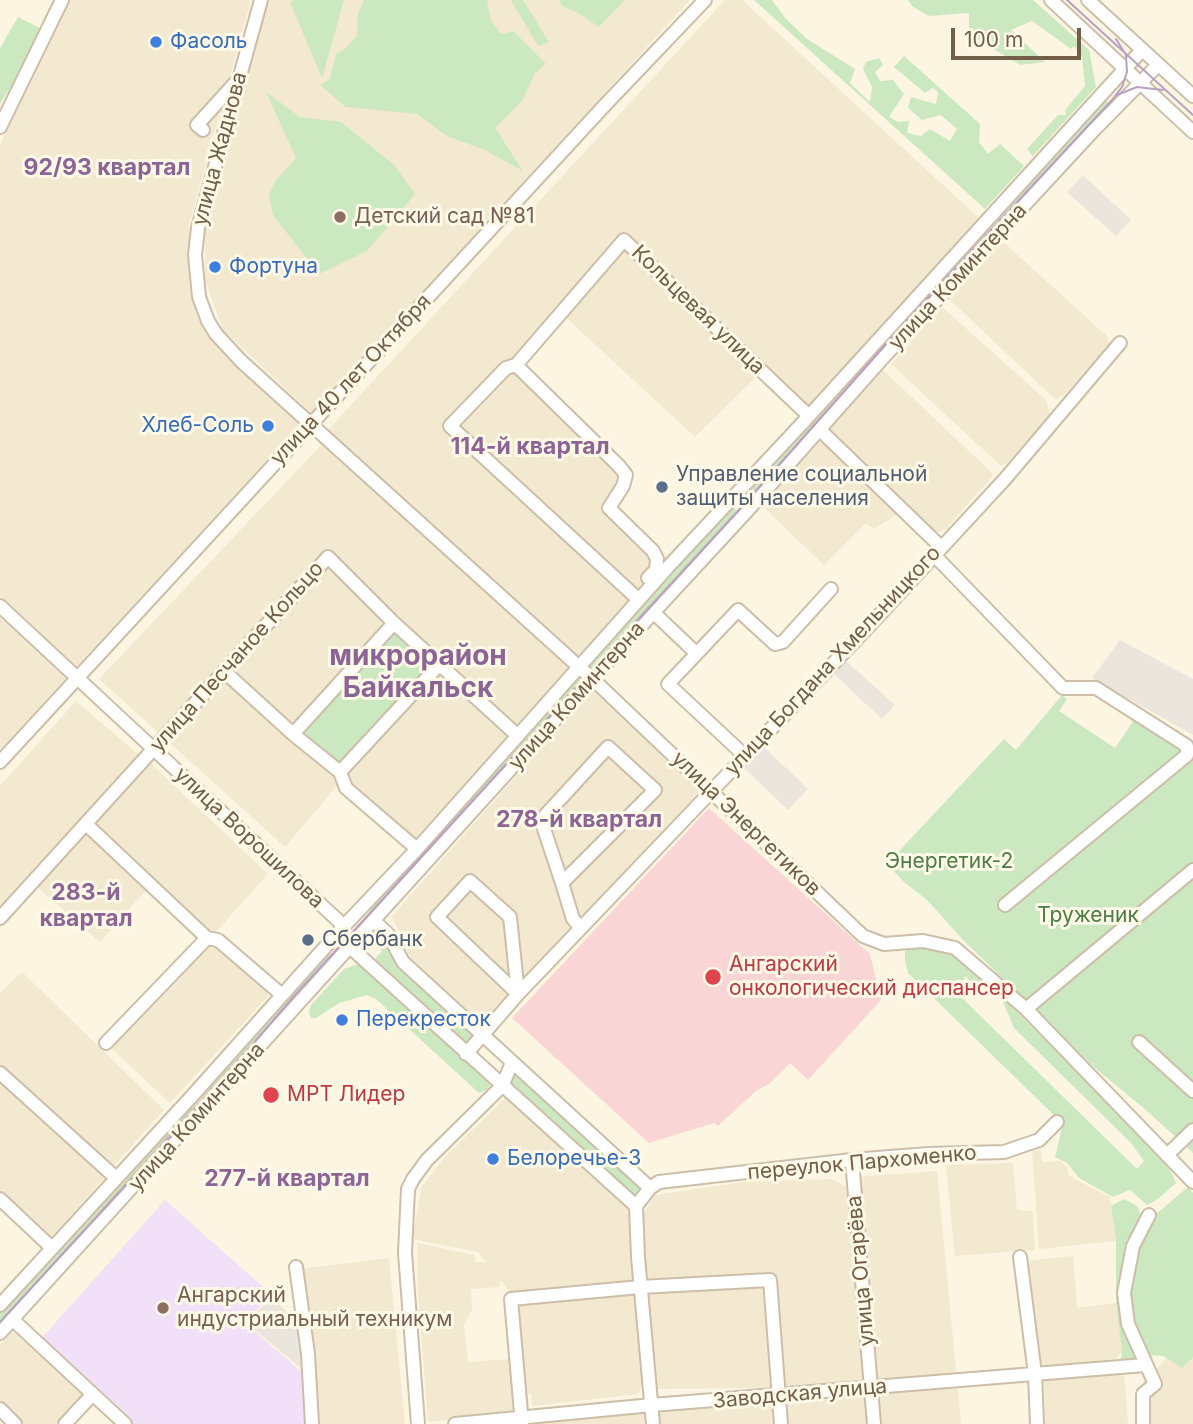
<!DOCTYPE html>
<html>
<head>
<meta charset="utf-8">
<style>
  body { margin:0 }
  #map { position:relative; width:1193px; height:1424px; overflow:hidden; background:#fcf5e2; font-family:Inter,sans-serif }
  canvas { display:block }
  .scale { position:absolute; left:951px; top:28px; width:130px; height:32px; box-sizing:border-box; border:4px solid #725e49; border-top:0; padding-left:9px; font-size:21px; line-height:24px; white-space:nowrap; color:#725e49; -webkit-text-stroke:5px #fff9e7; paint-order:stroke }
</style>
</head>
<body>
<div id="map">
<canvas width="1193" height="1424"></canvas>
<div class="scale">100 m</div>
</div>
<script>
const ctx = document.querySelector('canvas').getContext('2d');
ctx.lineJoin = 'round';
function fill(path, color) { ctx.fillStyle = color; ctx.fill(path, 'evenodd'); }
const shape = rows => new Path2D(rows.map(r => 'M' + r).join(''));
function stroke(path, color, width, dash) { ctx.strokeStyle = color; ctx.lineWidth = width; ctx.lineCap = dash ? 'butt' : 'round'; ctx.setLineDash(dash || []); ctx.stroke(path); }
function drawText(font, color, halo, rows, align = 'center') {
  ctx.font = font + ' Inter,sans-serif'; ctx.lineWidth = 6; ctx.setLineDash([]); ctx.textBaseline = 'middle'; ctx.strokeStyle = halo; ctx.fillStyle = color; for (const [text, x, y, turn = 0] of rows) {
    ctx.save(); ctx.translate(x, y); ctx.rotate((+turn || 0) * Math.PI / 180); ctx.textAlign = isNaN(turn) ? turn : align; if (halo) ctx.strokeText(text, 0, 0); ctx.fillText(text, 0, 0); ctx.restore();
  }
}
fill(shape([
  [70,0,251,0,189,225,189,283,196,313,211,339,300,424,76,667,0,596,0,145],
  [267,0,690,0,311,413,223,330,205,280,205,229],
  [725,0,742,0,981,220,805,412,762,371,695,437,560,312,516,365,628,473,610,510,665,562,578,657,327,431],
  [1003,242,1107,336,1109,346,1063,396,1055,399,949,299],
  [942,307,1046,400,1050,414,1007,463,1001,466,891,364],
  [883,370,992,473,992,477,945,530,933,534,826,431],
  [822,440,899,513,874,529,866,523,824,565,760,504],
  [325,441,570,668,411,843,341,781,285,847,99,679],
  [0,618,66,678,0,750],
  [592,690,700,791,482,1024,410,957,392,916],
  [76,701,139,755,0,909,0,786],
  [146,759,268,874,214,934,89,822],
  [84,831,146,890,100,942,35,885],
  [210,940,271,993,170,1103,109,1046],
  [22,972,164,1110,113,1167,0,1066,0,993],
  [0,1082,106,1176,51,1237,0,1190],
  [505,1098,631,1210,634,1282,511,1293,500,1280,500,1287,471,1289,472,1310,464,1324,468,1362,511,1359,516,1412,428,1422,418,1294,417,1243,475,1255,475,1262,486,1262,478,1252,412,1239,422,1186,444,1158],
  [1041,1150,1042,1162,1060,1161,1067,1167,1069,1176,1110,1197,1116,1241,1039,1249,1032,1151],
  [1013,1163,1017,1210,1033,1211,1035,1250,955,1256,946,1165],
  [937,1171,961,1424,879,1424,855,1177],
  [832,1179,846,1187,865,1384,784,1390,772,1275,647,1283,639,1222,655,1195,744,1182],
  [1073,1256,1077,1308,1116,1303,1122,1352,1115,1359,1039,1367,1025,1261],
  [389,1258,405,1424,318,1424,300,1269],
  [767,1284,773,1388,653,1389,645,1291],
  [634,1289,643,1383,638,1394,532,1406,531,1393,523,1394,516,1303],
  [1193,1330,1193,1424,1141,1424,1137,1390],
  [12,1331,24,1342,27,1339,83,1394,55,1424,23,1424,0,1404,0,1345],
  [1124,1371,1128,1424,1045,1424,1044,1380],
  [864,1393,867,1424,524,1424]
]), '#f3e8d0');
fill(shape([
  [1083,175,1131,220,1116,236,1067,192],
  [1120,640,1193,679,1193,735,1092,678],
  [846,661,895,705,882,719,834,674],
  [762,745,808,789,788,810,742,766],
  [271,1297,302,1326,304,1371,247,1323]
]), '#eae5dd');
fill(shape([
  [165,1200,271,1294,245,1323,303,1373,307,1424,133,1424,40,1340]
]), '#f2dff8');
fill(shape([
  [709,808,870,954,881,1000,808,1080,790,1063,769,1084,756,1091,718,1126,714,1123,649,1143,512,1018]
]), '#f9d6d5');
fill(shape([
  [294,0,344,0,322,78,290,2],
  [364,0,487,0,491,21,501,34,513,31,546,64,535,73,522,101,495,128,523,171,485,150,447,136,417,114,346,107,320,85,330,79,336,54,346,48,357,36,358,14],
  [511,0,523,0,549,42,538,46],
  [559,0,625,0,599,27,580,14,562,6],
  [754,0,772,0,786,19,807,39,855,69,850,83,870,102,872,87,863,69,866,62,879,58,883,65,875,72,880,81,893,80,904,94,889,117,898,122,909,121,907,133,921,136,930,129,950,141,957,129,941,115,922,120,908,108,911,97,936,104,938,92,933,88,925,93,894,67,904,56,980,124,979,142,988,154,1000,144,1024,166,985,209],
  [908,0,1033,0,1089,50,1096,87,1033,156,1027,149,1058,115,1066,115,1065,110,1085,86,1082,57,1074,46,1071,49,1032,21,1011,30,1045,62,1020,65,969,34,969,13,929,16,913,7],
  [18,17,46,31,0,104,0,48],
  [266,92,300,117,341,122,394,165,415,194,367,251,319,274,273,215,269,194,276,180,296,158],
  [1103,98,1111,105,1002,225,994,218],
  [987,226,994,233,754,497,747,490],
  [732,507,740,513,594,673,586,666],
  [394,623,440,664,340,772,294,733],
  [577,677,585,684,374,915,367,908],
  [1062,695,1067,699,1059,711,1115,748,1136,717,1193,748,1193,1153,1146,1110,1095,1068,964,941,927,900,903,881,887,864,1004,739,1016,750],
  [381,937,473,1033,472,1043,461,1044,373,961,382,951,375,943],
  [925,946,959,958,987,981,977,991,966,976,955,991,1137,1169,1144,1161,1131,1143,1014,1028,1000,995,1136,1130,1169,1168,1176,1183,1158,1199,1147,1205,1130,1190,1113,1197,1079,1178,1067,1163,1055,1157,1063,1124,908,973,905,961,905,951],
  [327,952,335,958,208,1099,201,1092],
  [355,965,360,965,489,1081,490,1085,487,1090,479,1093,376,999,367,995,339,1003,316,1018,311,1018,309,1012,311,1005,344,969],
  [518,1074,639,1183,643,1195,634,1199,509,1086,510,1078],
  [189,1105,196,1112,0,1329,0,1313],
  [1188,1187,1193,1193,1193,1357,1182,1368,1164,1356,1146,1355,1135,1362,1120,1364,1122,1352,1116,1303,1116,1241,1111,1206,1124,1199,1137,1206,1142,1217,1148,1221]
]), '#cbe8c1');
const minor = shape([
  [261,0,198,228,195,255,199,297,208,321,216,334,241,361,599,685,863,936,884,944,923,941,955,948,1026,1009,1193,1182],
  [1051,0,1193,132],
  [1088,0,1193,96],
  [0,127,62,0],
  [203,130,197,125,237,81],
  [516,365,619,466,626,475,623,486,609,508,653,551,657,559,656,570,648,578],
  [819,429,941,547],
  [934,555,1063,688,1096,688,1187,746,1187,755,1005,905],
  [639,600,450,426,506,368,516,365,624,240,809,416],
  [0,606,344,926],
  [653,612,696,653],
  [226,673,293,734,340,772,346,788,417,849],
  [293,734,394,623],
  [744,755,668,684,738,610,775,644,783,642,831,589],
  [0,762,605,105,705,0],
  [340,772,440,664],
  [86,824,207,938,218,940,282,995],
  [470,881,510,917,518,994,437,917,470,881],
  [562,883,541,820,608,747,655,790,562,883,573,919,581,928],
  [0,918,328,557,394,623,518,736],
  [374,921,388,934,403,962,650,1188],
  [350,947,636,1206],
  [1026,1009,1193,870],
  [1139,1042,1193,1091],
  [106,1043,207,938],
  [466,1054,518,994,870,625,1005,479,1120,343],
  [0,1073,116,1178],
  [1167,1155,1193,1130],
  [852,1160,874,1424],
  [0,1199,52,1248],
  [636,1206,650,1188,659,1182,852,1160,928,1154,1004,1152,1039,1140,1057,1122],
  [636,1206,638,1257,653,1424],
  [1020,1257,1035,1374,1037,1424],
  [296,1267,308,1354,312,1424],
  [0,1305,193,1095,344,926,417,849,668,567,809,416,1142,50],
  [12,1319,125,1424],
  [0,1333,592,679,748,510,881,360,1093,131,1158,65],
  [0,1409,15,1424],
  [65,1424,92,1395],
  [418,1424,405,1253,408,1189,413,1179,427,1160,502,1086,512,1063],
  [455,1424,652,1405,1145,1365],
  [522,1424,511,1299,640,1287,770,1280,781,1424],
  [1143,1424,1143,1394,1155,1384,1128,1324,1124,1293,1133,1246,1149,1215]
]);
stroke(minor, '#ccbea9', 16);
stroke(minor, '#fff', 12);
stroke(shape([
  [1067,0,1193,115],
  [1117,95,1137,87,1163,90],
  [0,1322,212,1092,295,995,741,508,911,316,1112,100,1122,87,1127,72,1126,55,1116,39]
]), '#b9a1c4', 2);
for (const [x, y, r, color] of [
  [156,42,7,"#3f7fe0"],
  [340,217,7,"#8d6e63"],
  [215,267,7,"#3f7fe0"],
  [268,426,7,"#3f7fe0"],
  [662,487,7,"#5c6f8a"],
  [308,940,7,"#5c6f8a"],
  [713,977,9,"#e0444e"],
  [342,1020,7,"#3f7fe0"],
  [271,1095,9,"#e0444e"],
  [493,1159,7,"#3f7fe0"],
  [163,1308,7,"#8d6e63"]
]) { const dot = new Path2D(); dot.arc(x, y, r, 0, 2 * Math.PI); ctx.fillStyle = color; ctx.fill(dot); stroke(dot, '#fff9e7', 2.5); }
drawText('21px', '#366cbe', '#fff9e7', [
  ["Фасоль",170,42],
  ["Фортуна",229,267],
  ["Хлеб-Соль",254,426,"right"],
  ["Перекресток",356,1020],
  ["Белоречье-3",507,1159]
], 'left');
drawText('21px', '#725e49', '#fff9e7', [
  ["улица Жаднова",220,149,-75],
  ["улица Коминтерна",958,277,-47],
  ["Кольцевая улица",698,310,44],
  ["улица 40 лет Октября",351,380,-47],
  ["улица Песчаное Кольцо",237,657,-48],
  ["улица Богдана Хмельницкого",833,661,-47],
  ["улица Коминтерна",577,696,-48],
  ["улица Энергетиков",746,824,44],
  ["улица Ворошилова",249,838,43],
  ["улица Коминтерна",197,1117,-48],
  ["переулок Пархоменко",862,1163,-5],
  ["улица Огарёва",861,1271,-95],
  ["Заводская улица",800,1394,-5]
]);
drawText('21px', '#785e54', '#fff9e7', [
  ["Детский сад №81",354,217],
  ["Ангарский",177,1296],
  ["индустриальный техникум",177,1320]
], 'left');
drawText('21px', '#4e5e75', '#fff9e7', [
  ["Управление социальной",676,475],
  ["защиты населения",676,499],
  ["Сбербанк",322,940]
], 'left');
drawText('21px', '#4c7e44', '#fff9e7', [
  ["Энергетик-2",949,862],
  ["Труженик",1088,916]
]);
drawText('21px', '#be3a42', '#fff9e7', [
  ["Ангарский",729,965],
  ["онкологический диспансер",729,989],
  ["МРТ Лидер",287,1095]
], 'left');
drawText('bold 23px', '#8d6496', '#fff9e7', [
  ["92/93 квартал",107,168],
  ["114-й квартал",530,447],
  ["278-й квартал",579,820],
  ["283-й",86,893],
  ["квартал",86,919],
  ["277-й квартал",287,1179]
]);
drawText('bold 28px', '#8d6496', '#fff9e7', [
  ["микрорайон",418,657],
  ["Байкальск",418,689]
]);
</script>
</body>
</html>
